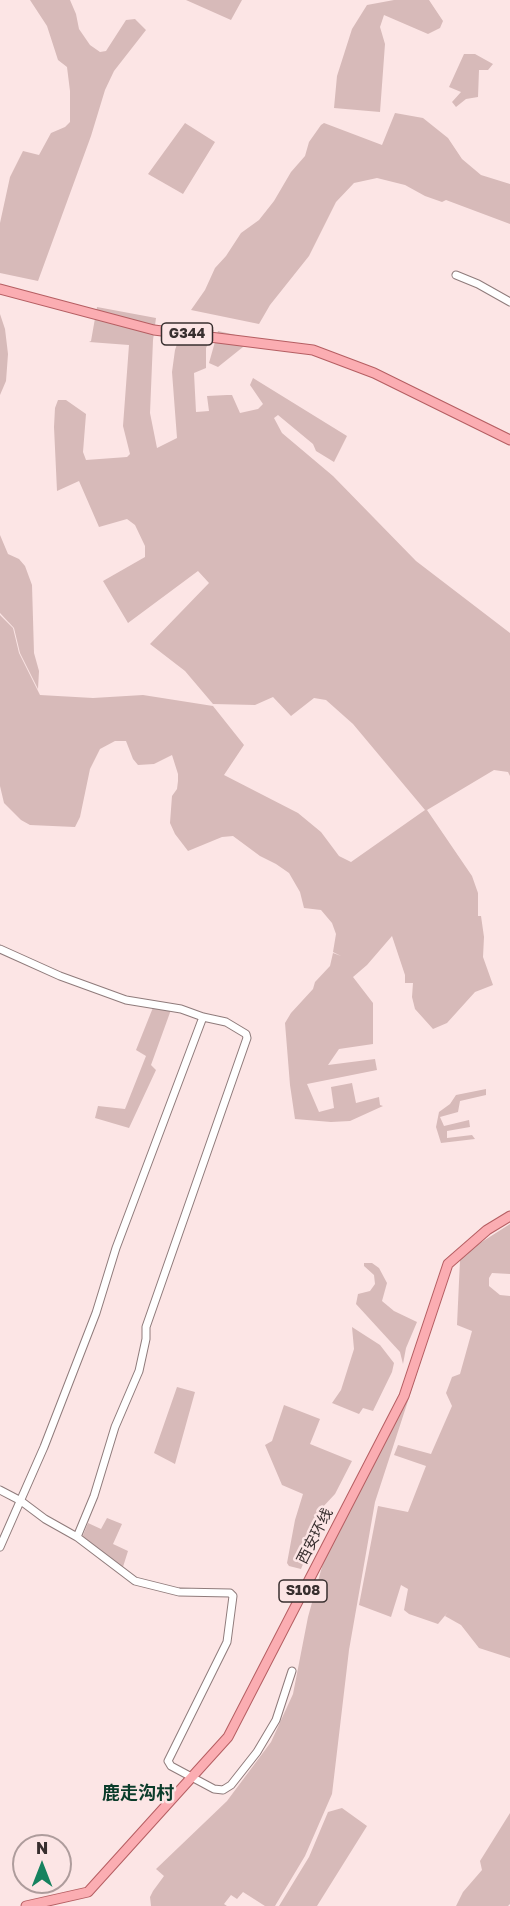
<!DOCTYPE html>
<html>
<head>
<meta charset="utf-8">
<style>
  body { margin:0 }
  #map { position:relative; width:510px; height:1906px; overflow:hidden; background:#fce5e5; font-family:"Golos Text",sans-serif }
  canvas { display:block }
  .north { position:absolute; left:12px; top:1834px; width:60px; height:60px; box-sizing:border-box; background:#fce5e5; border:2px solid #ae9c9c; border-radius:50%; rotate:0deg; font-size:16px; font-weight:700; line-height:24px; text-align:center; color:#382f2f }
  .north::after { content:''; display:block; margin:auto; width:21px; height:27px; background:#16825f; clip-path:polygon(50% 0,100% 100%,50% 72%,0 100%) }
</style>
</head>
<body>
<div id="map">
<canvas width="510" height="1906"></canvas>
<div class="north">N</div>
</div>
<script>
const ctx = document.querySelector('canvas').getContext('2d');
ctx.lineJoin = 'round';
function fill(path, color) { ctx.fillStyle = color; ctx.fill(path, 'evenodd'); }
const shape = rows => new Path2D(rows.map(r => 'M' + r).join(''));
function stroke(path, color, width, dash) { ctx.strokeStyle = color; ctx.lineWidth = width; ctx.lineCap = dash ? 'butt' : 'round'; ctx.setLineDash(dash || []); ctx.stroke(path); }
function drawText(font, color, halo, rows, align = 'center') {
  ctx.font = font + ' "Golos Text","Noto Sans SC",sans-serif'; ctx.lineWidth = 5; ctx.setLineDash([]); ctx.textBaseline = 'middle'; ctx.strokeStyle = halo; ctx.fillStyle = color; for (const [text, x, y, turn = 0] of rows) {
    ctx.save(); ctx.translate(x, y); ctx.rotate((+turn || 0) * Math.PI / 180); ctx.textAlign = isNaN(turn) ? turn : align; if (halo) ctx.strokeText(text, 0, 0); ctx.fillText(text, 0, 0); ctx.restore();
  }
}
fill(shape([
  [30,0,70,0,76,14,79,29,90,45,100,52,106,51,126,20,135,19,146,30,114,71,105,90,91,136,38,281,0,273,0,223,10,177,23,151,39,155,51,133,65,127,70,122,70,91,67,67,58,60,47,26],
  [186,0,242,0,231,20],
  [394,0,429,0,443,21,440,28,428,34,384,15,380,27,385,44,380,112,334,108,337,76,352,29,367,5],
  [464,54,475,54,493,64,488,70,479,70,478,97,466,99,456,107,452,102,461,92,449,87],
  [395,113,423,118,448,138,462,159,481,175,510,184,510,224,446,200,442,202,425,196,405,185,377,178,354,183,336,202,309,256,270,305,259,324,191,310,205,290,215,268,226,256,241,233,259,220,274,201,291,172,305,156,309,142,321,125,324,123,382,145],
  [185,123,215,142,183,194,148,174],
  [97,307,156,318,153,340,150,413,157,448,177,438,172,372,175,350,184,324,214,330,206,348,206,368,194,373,196,412,209,411,207,396,227,395,232,395,240,413,258,409,263,404,250,385,253,378,347,436,334,462,316,451,313,444,278,415,274,418,282,433,333,476,416,561,510,633,510,776,508,772,494,770,427,810,472,876,478,893,478,916,481,916,484,937,483,957,493,985,475,992,447,1023,433,1029,415,1009,412,997,413,983,405,983,405,975,392,936,367,965,353,977,373,1003,373,1044,339,1049,328,1065,375,1059,377,1070,307,1084,319,1112,334,1108,331,1087,352,1083,356,1103,379,1097,380,1105,383,1106,350,1121,331,1122,295,1119,290,1085,285,1023,291,1013,313,989,315,982,330,966,333,953,341,956,333,952,336,934,332,923,321,910,304,908,300,892,289,873,276,864,260,856,233,836,222,837,188,851,175,834,170,823,172,796,177,789,178,781,178,774,172,755,154,764,138,765,133,759,126,741,115,741,100,749,90,769,80,817,75,827,30,825,21,820,4,803,0,786,0,615,13,628,19,653,40,695,93,698,143,695,213,706,244,745,224,775,298,813,321,832,339,856,351,862,425,810,353,724,326,700,314,698,291,716,273,697,255,705,213,704,185,671,150,644,209,583,198,571,128,623,103,581,145,557,145,546,135,525,127,519,99,527,79,481,57,491,54,427,55,408,58,400,66,400,86,414,83,452,86,460,127,457,130,454,123,426,129,345,89,342,91,341],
  [0,314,5,329,8,354,6,381,0,395],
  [218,331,253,339,218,367,209,363],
  [0,535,8,554,19,559,25,566,32,585,34,653,39,671,38,689,20,653,14,628,0,613],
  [154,1005,172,1007,151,1065,156,1070,129,1128,95,1118,98,1106,125,1109,146,1056,136,1050],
  [486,1089,486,1095,460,1101,458,1112,440,1117,444,1126,469,1120,470,1127,447,1131,447,1138,472,1135,475,1139,441,1143,436,1127,439,1112,450,1104,456,1095],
  [510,1224,510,1274,492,1273,489,1278,489,1286,500,1295,510,1296,510,1658,479,1648,461,1625,445,1616,448,1612,438,1624,409,1614,404,1610,408,1589,401,1585,391,1617,359,1605,378,1506,408,1512,426,1466,394,1455,398,1445,431,1454,452,1406,446,1393,452,1377,460,1374,472,1331,457,1325,460,1260,477,1245],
  [364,1263,372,1263,379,1268,387,1283,382,1301,394,1311,417,1322,406,1348,403,1364,400,1352,356,1304,358,1294,370,1291,375,1284,374,1275,364,1266],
  [352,1327,380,1345,394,1363,392,1372,373,1411,363,1408,359,1414,332,1403,341,1390,354,1349],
  [421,1361,375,1502,349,1650,332,1794,305,1856,275,1906,265,1906,243,1892,237,1899,231,1895,224,1904,227,1906,151,1906,150,1897,153,1891,164,1876,156,1869,227,1801,271,1742,293,1694,308,1617,325,1556,338,1526],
  [177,1387,195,1392,175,1464,154,1453],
  [284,1405,320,1419,310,1444,352,1461,335,1494,321,1509,316,1521,312,1543,301,1569,289,1566,287,1563,295,1520,303,1494,282,1485,265,1445,272,1441],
  [107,1518,122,1524,113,1544,128,1551,122,1570,81,1540,88,1523,101,1529],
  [342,1808,367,1826,317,1906,279,1906,309,1857,328,1812],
  [510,1813,510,1904,508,1906,456,1906,463,1892,482,1870,480,1861]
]), '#d7bab9');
const minor = shape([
  [456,275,478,284,510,302],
  [0,949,60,976,126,1000,181,1009,203,1017,226,1022,246,1034,247,1038,146,1327,146,1339,139,1371,115,1427,94,1496,77,1537],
  [0,1490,21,1501,45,1519,77,1537,135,1581,179,1592,230,1593,233,1596,227,1642,168,1761,171,1766,214,1789,223,1790,231,1785,257,1752,276,1720,292,1671],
  [0,1547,44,1447,96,1313,116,1248,203,1017]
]);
const major = shape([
  [0,289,154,330,313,350,374,373,510,440],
  [26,1906,88,1892,228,1737,404,1396,448,1264,487,1230,510,1216]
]);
stroke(minor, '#8f7b7b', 9);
stroke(major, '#b55e62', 11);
stroke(minor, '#fff', 7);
stroke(major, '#fbadb2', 9);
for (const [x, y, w] of [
  [187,334,51],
  [303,1591,48]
]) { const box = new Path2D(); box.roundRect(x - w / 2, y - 11, w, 22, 4.5); ctx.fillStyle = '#fce5e5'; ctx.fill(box); stroke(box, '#382f2f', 1.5); }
drawText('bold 14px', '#382f2f', null, [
  ["G344",187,334],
  ["S108",303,1591]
]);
drawText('15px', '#382f2f', '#fce5e5', [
  ["西安环线",315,1536,-63]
]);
drawText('bold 18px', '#0b3c2b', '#fce5e5', [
  ["鹿走沟村",138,1793]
]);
</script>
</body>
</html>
